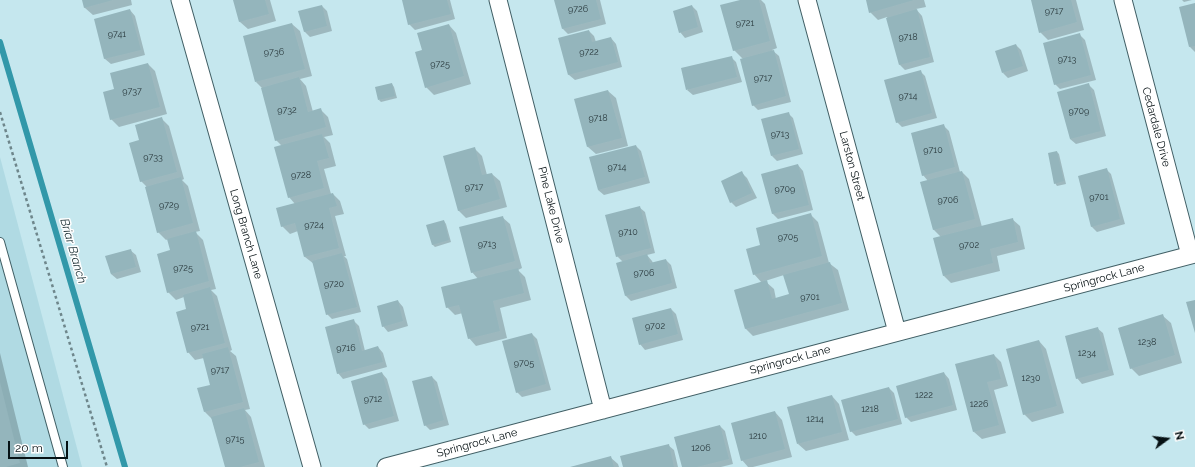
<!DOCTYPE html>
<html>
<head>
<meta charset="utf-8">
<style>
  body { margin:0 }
  #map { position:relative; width:1195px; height:467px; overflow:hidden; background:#c5e7ee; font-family:Raleway,sans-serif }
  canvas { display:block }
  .north { position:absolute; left:1147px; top:419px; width:40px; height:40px; -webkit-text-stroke:3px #fff; paint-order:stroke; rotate:75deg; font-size:11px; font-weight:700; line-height:16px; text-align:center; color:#061114 }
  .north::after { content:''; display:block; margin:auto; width:14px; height:18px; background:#061114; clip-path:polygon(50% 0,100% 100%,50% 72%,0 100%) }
  .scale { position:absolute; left:8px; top:441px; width:60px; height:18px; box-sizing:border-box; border:2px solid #061114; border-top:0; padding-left:5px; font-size:12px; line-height:14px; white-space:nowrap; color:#061114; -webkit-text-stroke:3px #fff; paint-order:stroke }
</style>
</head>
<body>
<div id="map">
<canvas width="1195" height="467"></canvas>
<div class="north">N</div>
<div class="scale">20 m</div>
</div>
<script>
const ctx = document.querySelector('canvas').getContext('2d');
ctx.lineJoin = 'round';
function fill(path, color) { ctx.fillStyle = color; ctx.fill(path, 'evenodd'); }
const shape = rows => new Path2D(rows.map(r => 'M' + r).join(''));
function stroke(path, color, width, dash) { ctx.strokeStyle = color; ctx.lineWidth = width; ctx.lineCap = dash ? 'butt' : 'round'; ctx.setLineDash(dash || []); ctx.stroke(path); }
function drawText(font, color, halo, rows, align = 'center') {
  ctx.font = font + ' Raleway,sans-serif'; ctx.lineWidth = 3; ctx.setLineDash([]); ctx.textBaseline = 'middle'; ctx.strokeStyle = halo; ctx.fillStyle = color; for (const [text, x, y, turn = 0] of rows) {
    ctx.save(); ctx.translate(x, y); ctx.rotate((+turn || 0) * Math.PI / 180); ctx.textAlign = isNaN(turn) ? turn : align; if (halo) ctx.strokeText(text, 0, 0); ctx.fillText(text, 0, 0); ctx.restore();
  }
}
fill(shape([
  [0,157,82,467,0,467]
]), '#b0dae3');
fill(shape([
  [83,0,131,0,132,5,93,15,85,8],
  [234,0,270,0,276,21,248,29,240,22],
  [403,0,450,0,455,19,415,30,409,24],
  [555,0,600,0,606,24,568,34,563,29],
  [744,0,761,0,765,4,777,48,772,50,779,56,791,102,758,110,753,105,743,59,734,50],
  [867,0,924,0,926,7,916,9,922,16,934,62,905,70,900,65,887,17,878,20,870,12],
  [1032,0,1076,0,1084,30,1048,40,1040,32],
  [1182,0,1192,0,1184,2],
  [1195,4,1195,52,1190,47,1180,8],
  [322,6,327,11,332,31,310,37,305,32,299,12],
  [692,6,697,11,703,32,685,38,680,32],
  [130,10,135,16,145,55,111,64,105,59,95,20],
  [292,24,300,31,312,76,300,79,306,86,313,112,321,110,328,117,333,135,324,137,330,143,336,166,324,169,331,194,333,194,340,201,344,214,335,216,346,256,344,256,347,259,361,312,332,319,327,314,314,264,305,257,298,231,290,234,282,226,295,204,289,197,282,146,276,140,262,88,256,82],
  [449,25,456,33,471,84,434,95,426,87],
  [589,31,594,36,596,42,611,38,616,44,622,67,575,80,569,75,560,39],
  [1080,35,1085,40,1096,80,1060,89,1055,84],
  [1016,45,1021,50,1028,71,1008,78,1003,73],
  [731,57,736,62,742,82,693,95,687,90],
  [148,64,155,71,167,114,119,127,111,119,115,90],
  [920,71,925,76,937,118,902,127,897,122],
  [392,84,394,87,397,98,381,102,379,100],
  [1088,84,1094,90,1106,136,1076,144,1070,139],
  [608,91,616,98,628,146,596,154,588,147,576,99],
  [788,113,793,118,803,154,777,161,772,156],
  [162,119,169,126,184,179,182,180,188,186,200,231,195,232,203,240,216,289,211,290,217,296,232,350,230,351,236,356,250,409,245,410,251,417,265,467,226,467,212,419,205,412,211,386,204,358,195,360,188,352,188,310,184,297,176,300,168,292,171,251,168,239,166,240,158,232,146,186,141,181,141,141],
  [944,126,949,131,960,172,962,172,969,179,982,227,1012,219,1020,226,1025,249,997,256,1000,271,951,283,943,275,941,237,934,230,922,182,928,181,923,175],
  [636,146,641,151,650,183,604,195,598,190],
  [474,148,482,156,487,175,492,174,500,181,507,207,466,218,458,210],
  [1057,152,1059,154,1066,184,1057,186,1055,183],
  [798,165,803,171,813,210,778,219,773,214,762,175],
  [1106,169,1111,174,1125,224,1097,232,1092,227],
  [742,173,747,178,757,198,736,207,731,202],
  [639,207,645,212,655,253,647,255,652,261,653,263,666,260,671,265,677,288,631,301,626,296,623,262,617,256],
  [811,215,818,222,829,263,838,270,849,310,753,336,746,329,735,290,762,283,754,274,761,246],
  [784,275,790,295,776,299,774,289,765,281],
  [502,217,510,224,522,268,518,270,525,277,531,300,500,308,507,338,476,346,469,338,463,313,455,315,447,307,478,279,472,272],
  [444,221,446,224,451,242,435,247,432,244],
  [130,250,136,255,141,272,117,279,111,274,107,257],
  [398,301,403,307,408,326,388,332,383,326],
  [671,309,676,314,683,340,645,350,640,344],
  [1163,316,1171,323,1182,363,1139,376,1131,368],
  [353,320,359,326,365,351,378,347,383,353,387,367,343,379,338,373],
  [1097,328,1103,333,1114,375,1082,384,1077,378],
  [532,334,537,339,551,390,522,397,517,392],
  [1039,341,1046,349,1064,413,1032,422,1024,414],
  [0,353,28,467,0,467],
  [994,355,1001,362,1008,386,994,390,1006,433,982,439,974,432],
  [382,373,387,379,399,421,369,429,364,424],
  [944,373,949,379,957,410,911,422,906,417],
  [432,377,437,382,449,425,430,430,425,425],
  [889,388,894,393,902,424,856,436,851,431],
  [832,396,839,404,849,440,806,451,798,444],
  [775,412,782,420,792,457,753,467,748,467,742,460],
  [720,426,725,431,733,464,721,467,683,467],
  [668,445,674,450,678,467,624,467],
  [610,457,618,464,619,467,572,467]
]), '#0003');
stroke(shape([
  [0,42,125,467]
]), '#3298a9', 6);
fill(shape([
  [82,0,113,0,84,8],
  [233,0,265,0,269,14,239,22],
  [402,0,447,0,451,14,408,25],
  [554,0,596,0,601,19,562,29],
  [740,0,759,0,770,41,733,51,720,5],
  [866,0,914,0,869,13],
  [1031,0,1071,0,1077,22,1039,33],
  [1195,3,1195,46,1189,47,1179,7],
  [322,5,327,26,304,32,298,11],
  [692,5,698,27,679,33,673,11],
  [130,9,141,50,104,59,94,19],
  [917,9,930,57,899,65,886,18],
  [292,23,305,69,255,82,243,36],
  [449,24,464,76,425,88,415,52,422,50,417,33],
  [589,30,592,42,611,37,618,62,568,75,558,38],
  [1080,33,1091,75,1054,85,1043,43],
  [1016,44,1023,66,1002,73,995,51],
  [774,50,786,96,752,106,740,59],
  [732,56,737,77,686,90,681,68],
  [148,63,160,107,110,120,103,92,114,89,110,73],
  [921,70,932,113,896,123,884,80],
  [299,77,308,112,321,108,326,127,275,141,261,88],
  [392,83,395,96,378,100,375,87],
  [1089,83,1101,131,1070,139,1057,92],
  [608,90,622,138,587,147,574,99],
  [789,112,799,149,771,156,761,119],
  [162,117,177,172,140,182,129,143,139,140,135,125],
  [944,124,955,167,922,176,911,133],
  [322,134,329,158,317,161,324,188,288,198,274,147],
  [636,145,645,177,598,190,589,157],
  [475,147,482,175,492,173,500,199,458,211,443,156],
  [1057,151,1064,181,1054,184,1048,153],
  [798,164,809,205,772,214,761,174],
  [1107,168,1120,219,1091,227,1078,176],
  [742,171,752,193,730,203,721,181],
  [962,171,975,219,933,230,920,182],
  [181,177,193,223,157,233,145,187],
  [333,193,337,206,329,208,339,248,304,257,295,223,281,227,276,208],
  [640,206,651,248,616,257,605,215],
  [811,213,822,256,753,275,746,249,760,245,756,228],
  [503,216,515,261,471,273,459,227],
  [1013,218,1018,242,990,249,993,263,943,276,933,238],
  [444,220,449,240,432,245,426,225],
  [196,231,209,281,167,293,157,254,170,250,167,239],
  [131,249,136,267,111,274,105,256],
  [342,253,357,307,326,315,312,261],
  [647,254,650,263,666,259,672,283,625,296,616,263],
  [830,262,842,303,745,329,734,290,767,280,772,299,789,294,783,275],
  [518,268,524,293,493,301,500,331,468,339,459,305,446,308,441,287],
  [210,287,225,343,187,353,176,312,186,309,183,295],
  [398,300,403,321,382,327,377,306],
  [1195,300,1195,333,1186,302],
  [671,308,678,334,639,345,632,318],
  [1163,314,1175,355,1130,369,1118,328],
  [354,319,362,351,378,346,383,362,337,374,325,327],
  [1098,327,1109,370,1076,379,1065,336],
  [532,333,546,384,516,393,502,341],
  [1039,340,1057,406,1023,415,1006,349],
  [228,347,243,402,204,412,197,388,210,385,202,354],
  [994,354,1001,379,987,382,999,425,973,432,955,364],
  [382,372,394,416,363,425,351,381],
  [944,372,953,405,905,418,896,386],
  [432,376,444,420,424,426,412,381],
  [0,382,20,463,6,467,0,467],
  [889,387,898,419,850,432,841,400],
  [832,395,842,432,797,444,787,407],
  [244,408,259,462,240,467,225,467,211,417],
  [775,411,785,449,741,461,731,423],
  [720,425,729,459,697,467,682,467,674,437],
  [669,444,674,467,623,467,620,456],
  [611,456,614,467,570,467]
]), '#94b5bc');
const lane = shape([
  [0,242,63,467]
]);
const street = shape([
  [180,0,312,467],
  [498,0,603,410],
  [807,0,897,332],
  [1123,0,1190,255],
  [386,467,1195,254]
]);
stroke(lane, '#415f65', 10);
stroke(street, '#415f65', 19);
stroke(shape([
  [0,112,107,467]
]), '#6e868b', 2.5, [3, 3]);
stroke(lane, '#fff', 8);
stroke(street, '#fff', 17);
drawText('9px', '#2a3a3e', null, [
  ["9726",578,9],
  ["9717",1054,11],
  ["9721",745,23],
  ["9741",117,34],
  ["9718",908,37],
  ["9736",274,52],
  ["9722",589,52],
  ["9713",1067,59],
  ["9725",440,64],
  ["9717",763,78],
  ["9737",132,91],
  ["9714",908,96],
  ["9732",287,110],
  ["9709",1079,111],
  ["9718",598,118],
  ["9713",780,134],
  ["9710",933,150],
  ["9733",153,157],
  ["9714",617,167],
  ["9728",301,175],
  ["9717",474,187],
  ["9709",785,189],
  ["9701",1099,197],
  ["9706",948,200],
  ["9729",169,205],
  ["9724",314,225],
  ["9710",628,232],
  ["9705",788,237],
  ["9713",487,244],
  ["9702",969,245],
  ["9725",183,268],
  ["9706",644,273],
  ["9720",334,284],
  ["9701",810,297],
  ["9702",655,326],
  ["9721",200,327],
  ["1238",1147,342],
  ["9716",346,348],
  ["1234",1087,353],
  ["9705",524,363],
  ["9717",220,370],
  ["1230",1031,378],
  ["1222",924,395],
  ["9712",373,399],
  ["1226",979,404],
  ["1218",870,409],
  ["1214",815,419],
  ["1210",758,436],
  ["9715",235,439],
  ["1206",701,448]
]);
drawText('11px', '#061114', '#fff', [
  ["Cedardale Drive",1156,127,75],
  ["Larston Street",852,166,75],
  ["Pine Lake Drive",551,205,76],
  ["Long Branch Lane",246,234,74],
  ["Springrock Lane",1104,278,-15],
  ["Springrock Lane",790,360,-15],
  ["Springrock Lane",477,443,-15]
]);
drawText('italic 12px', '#1a3035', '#fff', [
  ["Briar Branch",73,251,74]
]);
</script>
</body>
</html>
